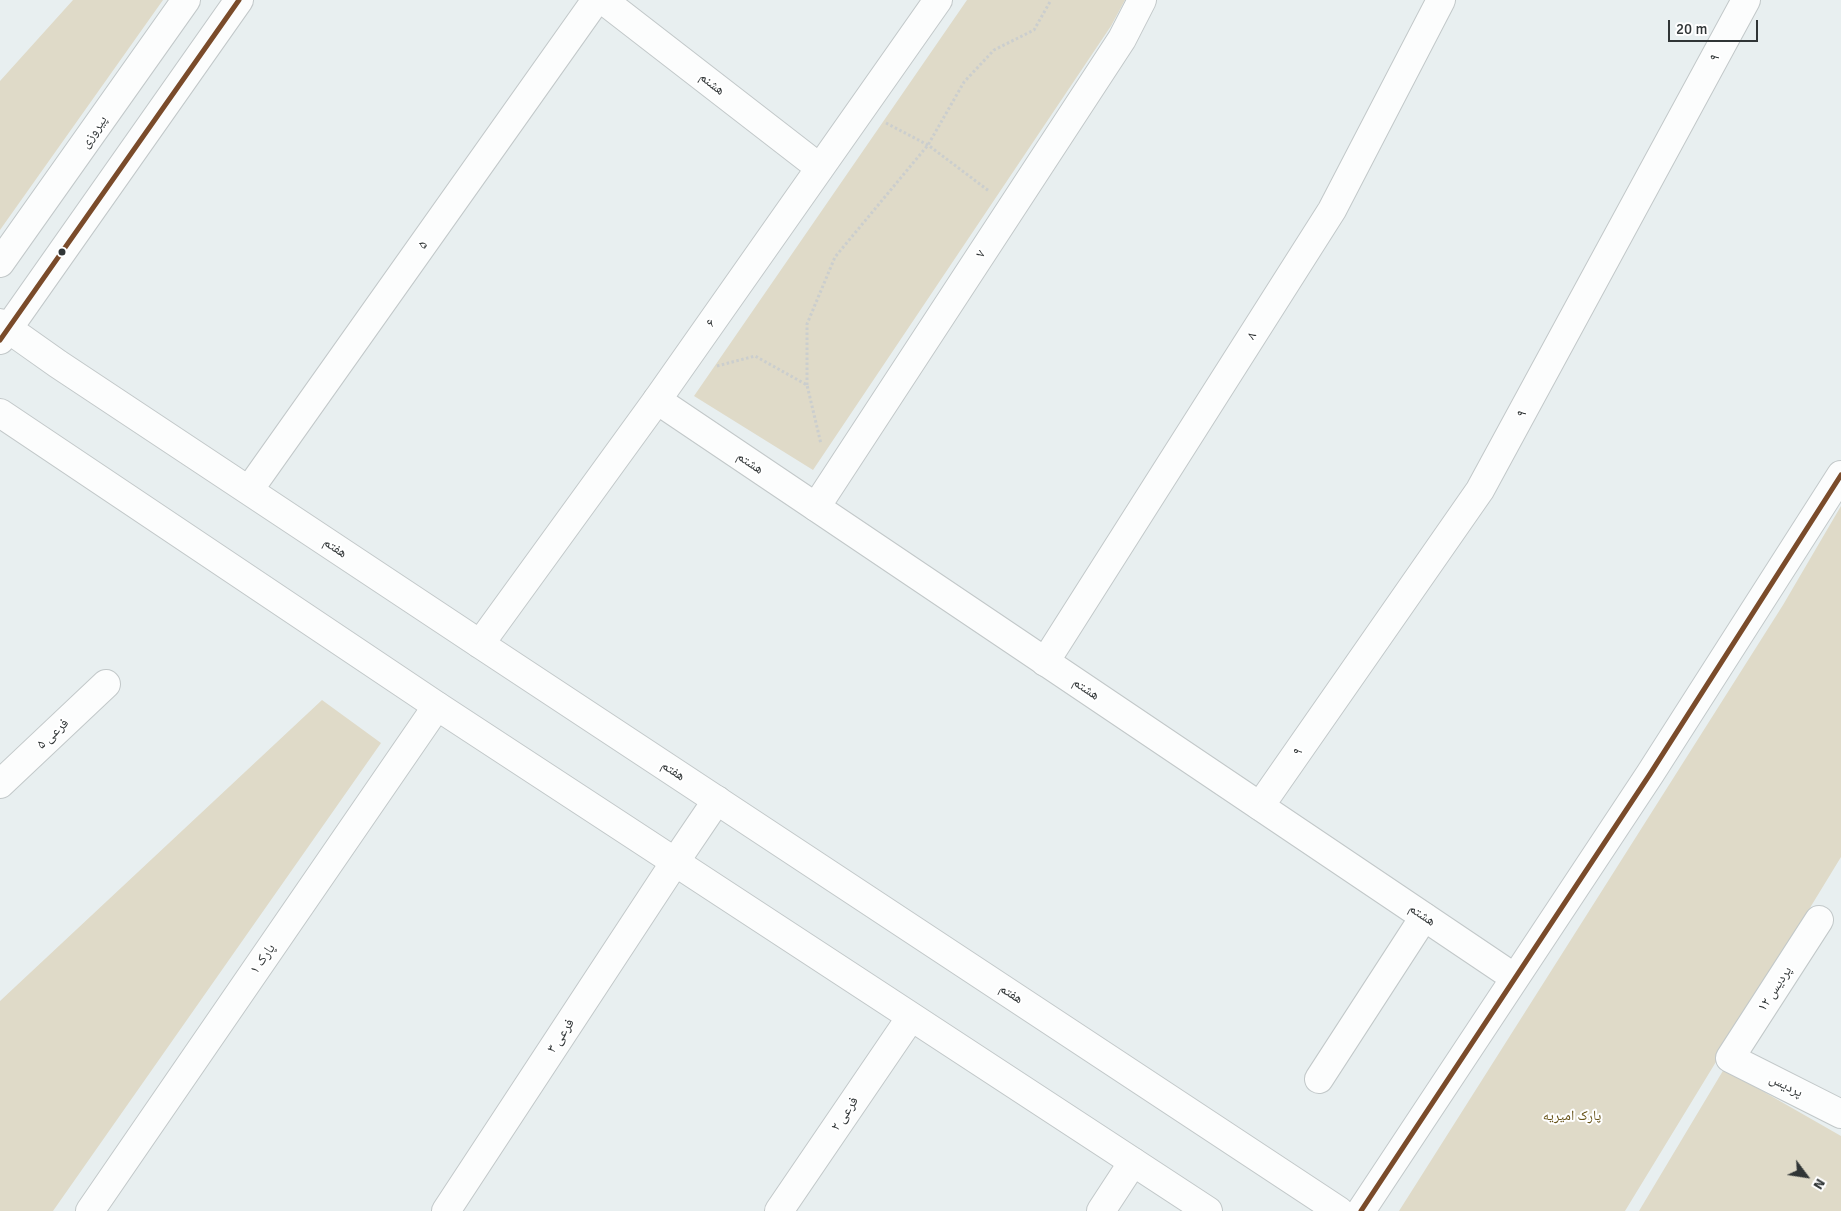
<!DOCTYPE html>
<html>
<head>
<meta charset="utf-8">
<style>
  body { margin:0 }
  #map { position:relative; width:1841px; height:1211px; overflow:hidden; background:#e8eff0; font-family:Signika,sans-serif }
  canvas { display:block }
  .north { position:absolute; left:1781px; top:1151px; width:50px; height:50px; -webkit-text-stroke:4px #fff; paint-order:stroke; rotate:121deg; font-size:14px; font-weight:700; line-height:20px; text-align:center; color:#303536 }
  .north::after { content:''; display:block; margin:auto; width:18px; height:22px; background:#303536; clip-path:polygon(50% 0,100% 100%,50% 72%,0 100%) }
  .scale { position:absolute; left:1668px; top:20px; width:90px; height:22px; box-sizing:border-box; border:2px solid #303536; border-top:0; padding-left:6px; font-size:15px; line-height:18px; white-space:nowrap; color:#303536; -webkit-text-stroke:4px #fff; paint-order:stroke }
</style>
</head>
<body>
<div id="map">
<canvas width="1841" height="1211"></canvas>
<div class="north">N</div>
<div class="scale">20 m</div>
</div>
<script>
const ctx = document.querySelector('canvas').getContext('2d');
ctx.lineJoin = 'round';
function fill(path, color) { ctx.fillStyle = color; ctx.fill(path, 'evenodd'); }
const shape = rows => new Path2D(rows.map(r => 'M' + r).join(''));
function stroke(path, color, width, dash) { ctx.strokeStyle = color; ctx.lineWidth = width; ctx.lineCap = dash ? 'butt' : 'round'; ctx.setLineDash(dash || []); ctx.stroke(path); }
function drawText(font, color, halo, rows, align = 'center') {
  ctx.font = font + ' Signika,"Noto Naskh Arabic",sans-serif'; ctx.lineWidth = 4; ctx.setLineDash([]); ctx.textBaseline = 'middle'; ctx.strokeStyle = halo; ctx.fillStyle = color; for (const [text, x, y, turn = 0] of rows) {
    ctx.save(); ctx.translate(x, y); ctx.rotate((+turn || 0) * Math.PI / 180); ctx.textAlign = isNaN(turn) ? turn : align; if (halo) ctx.strokeText(text, 0, 0); ctx.fillText(text, 0, 0); ctx.restore();
  }
}
fill(shape([
  [73,0,163,0,0,230,0,81],
  [967,0,1125,0,1111,26,813,470,694,396],
  [1841,506,1841,857,1625,1211,1399,1211,1783,605],
  [322,700,381,743,53,1211,0,1211,0,1001],
  [1724,1069,1841,1136,1841,1211,1639,1211]
]), '#dfdac8');
const street = shape([
  [603,0,820,168],
  [249,490,596,0],
  [816,507,1122,39,1142,0],
  [480,644,657,400,938,0],
  [1045,662,1332,210,1441,0],
  [0,784,106,684],
  [1260,806,1480,490,1746,0],
  [1819,920,1730,1058,1841,1114],
  [1319,1079,1424,917],
  [90,1211,437,706],
  [446,1211,675,862,717,800],
  [779,1211,911,1017],
  [1101,1211,1133,1162]
]);
const secondary = shape([
  [0,263,186,0],
  [0,323,58,364,480,644,1339,1211],
  [0,340,239,0],
  [657,400,1515,978],
  [0,413,437,706,1208,1211],
  [1361,1211,1650,774,1841,475]
]);
stroke(street, '#c2c8c9', 30);
stroke(secondary, '#c2c8c9', 30);
stroke(shape([
  [886,123,928,145,989,191],
  [717,366,755,356,807,385,821,444],
  [807,385,807,324,835,257,928,145,964,82,994,50,1034,30,1051,0]
]), '#cbcece', 3, [2.5, 2.5]);
stroke(street, '#fcfdfd', 28);
stroke(secondary, '#fcfdfd', 28);
stroke(shape([
  [0,340,239,0],
  [1361,1211,1650,774,1841,475]
]), '#7a4b2a', 5);
for (const [x, y, r, color] of [
  [62,252,4.5,"#303536"]
]) { const dot = new Path2D(); dot.arc(x, y, r, 0, 2 * Math.PI); ctx.fillStyle = color; ctx.fill(dot); stroke(dot, '#fff', 2); }
drawText('14px', '#303536', '#fff', [
  ["۹",1715,58,-62],
  ["هشنم",712,84,38],
  ["پیروزی",94,132,-55],
  ["۵",423,245,-55],
  ["۷",981,254,-57],
  ["۶",711,323,-55],
  ["۸",1252,336,-58],
  ["۹",1522,414,-62],
  ["هشتم",750,463,34],
  ["هفتم",335,548,34],
  ["هشتم",1086,689,34],
  ["فرعی ۵",53,734,-43],
  ["۹",1298,752,-55],
  ["هفتم",673,771,34],
  ["هشتم",1422,915,34],
  ["پارک ۱",263,959,-55],
  ["پردیس ۱۲",1775,989,-57],
  ["هفتم",1011,994,33],
  ["فرعی ۳",561,1036,-57],
  ["پردیس",1786,1086,27],
  ["فرعی ۲",845,1114,-56]
]);
drawText('14px', '#655116', '#fff', [
  ["پارک امیریه",1572,1116]
]);
</script>
</body>
</html>
